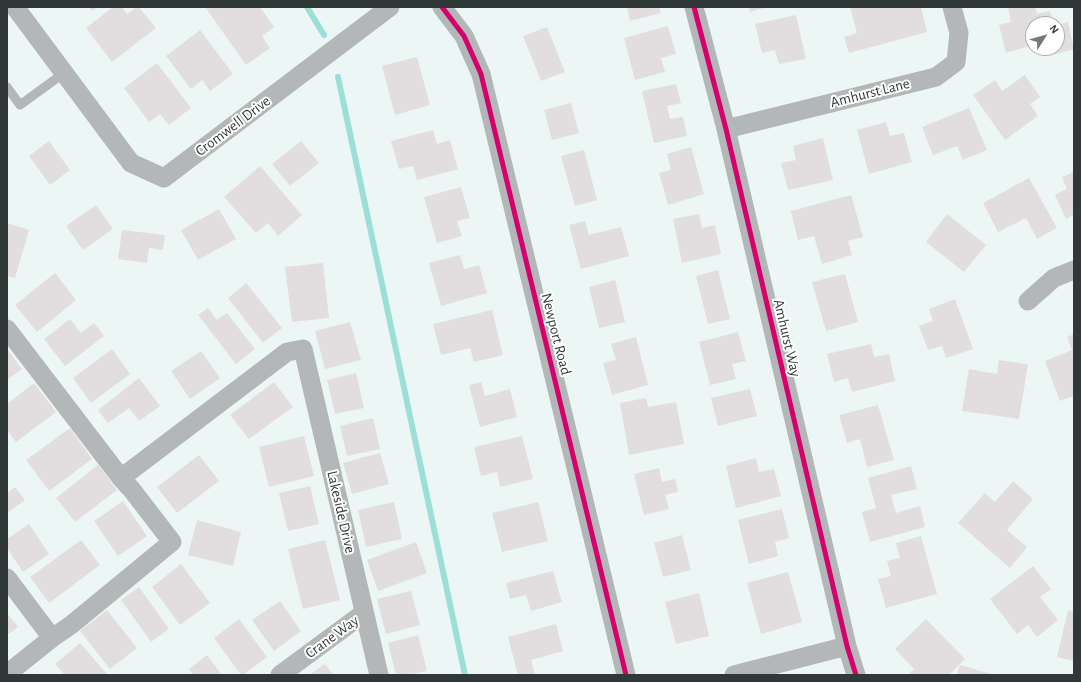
<!DOCTYPE html>
<html>
<head>
<meta charset="utf-8">
<style>
  body { margin:0 }
  #map { position:relative; width:1081px; height:682px; overflow:hidden; background:#ebf6f5; font-family:"Alegreya Sans",sans-serif }
  canvas { display:block }
  .frame { position:absolute; inset:0; border:8px solid #313938; pointer-events:none }
  .north { position:absolute; left:1025px; top:16px; width:40px; height:40px; box-sizing:border-box; background:#fff; border:1px solid #adb0af; border-radius:50%; rotate:53deg; font-size:11px; font-weight:700; line-height:16px; text-align:center; color:#313938 }
  .north::after { content:''; display:block; margin:auto; width:14px; height:18px; background:#727b7a; clip-path:polygon(50% 0,100% 100%,50% 72%,0 100%) }
</style>
</head>
<body>
<div id="map">
<canvas width="1081" height="682"></canvas>
<div class="frame"></div>
<div class="north">N</div>
</div>
<script>
const ctx = document.querySelector('canvas').getContext('2d');
ctx.lineJoin = 'round';
const shape = rows => new Path2D(rows.map(r => 'M' + r).join(''));
function stroke(path, color, width, dash) { ctx.strokeStyle = color; ctx.lineWidth = width; ctx.lineCap = dash ? 'butt' : 'round'; ctx.setLineDash(dash || []); ctx.stroke(path); }
function fill(path, color) { ctx.fillStyle = color; ctx.fill(path, 'evenodd'); }
function drawText(font, color, halo, rows, align = 'center') {
  ctx.font = font + ' "Alegreya Sans",sans-serif'; ctx.lineWidth = 4; ctx.setLineDash([]); ctx.textBaseline = 'middle'; ctx.strokeStyle = halo; ctx.fillStyle = color; for (const [text, x, y, turn = 0] of rows) {
    ctx.save(); ctx.translate(x, y); ctx.rotate((+turn || 0) * Math.PI / 180); ctx.textAlign = isNaN(turn) ? turn : align; if (halo) ctx.strokeText(text, 0, 0); ctx.fillText(text, 0, 0); ctx.restore();
  }
}
stroke(shape([
  [307,7,324,35],
  [338,77,465,675]
]), '#9cdfd8', 6);
fill(shape([
  [89,7,98,7,92,11],
  [113,7,122,7,127,14,137,7,139,7,156,28,112,62,86,28],
  [205,7,260,7,274,27,262,36,270,48,246,65],
  [627,7,659,7,661,13,630,21],
  [749,7,767,7,750,12],
  [850,7,921,7,927,32,849,53,844,37,857,33],
  [1010,7,1035,7,1037,14,1050,11,1054,24,1033,24,1033,45,1006,53,999,25,1011,22,1008,8],
  [796,15,806,59,779,64,775,50,762,53,755,24],
  [1068,22,1074,49,1049,56,1047,48,1057,48,1057,25],
  [668,26,676,54,661,58,665,72,635,80,624,38],
  [547,27,565,72,541,81,523,36],
  [200,30,233,74,210,91,202,80,191,89,166,56],
  [417,57,430,105,395,115,382,66],
  [157,63,191,108,169,125,160,114,149,122,124,88],
  [1025,75,1040,97,1030,104,1038,116,1005,140,973,95,995,80,1002,91],
  [676,84,681,103,667,106,670,119,683,117,687,136,654,143,642,91],
  [571,103,579,133,552,140,544,110],
  [969,108,987,150,963,160,957,146,933,155,922,127],
  [886,122,890,136,904,133,912,162,869,174,857,130],
  [433,130,437,144,450,140,458,169,417,180,413,166,399,169,391,141],
  [823,138,833,180,788,190,781,163,796,160,793,146],
  [49,141,70,170,50,185,29,156],
  [301,141,319,163,290,186,272,164],
  [691,147,704,194,668,205,659,173,671,170,667,154],
  [584,150,597,200,575,206,561,156],
  [260,166,302,215,278,236,268,223,256,233,224,197],
  [1074,172,1074,215,1066,219,1055,195,1067,189,1062,177],
  [1029,178,1057,228,1037,239,1026,218,998,232,983,203],
  [461,187,470,218,457,221,462,236,437,243,424,197],
  [851,195,863,237,848,241,852,255,822,264,814,236,798,240,791,211],
  [96,205,113,229,83,250,66,226],
  [219,209,236,239,198,260,181,230],
  [699,214,702,228,715,225,721,254,682,263,673,219],
  [947,214,986,245,964,272,926,242],
  [585,221,589,235,621,227,629,256,581,269,569,225],
  [7,223,29,230,15,278,7,276],
  [122,230,165,235,163,250,149,248,147,263,118,259],
  [460,255,464,269,479,265,487,293,441,306,429,263],
  [323,263,329,318,292,322,285,267],
  [718,270,730,319,708,324,696,276],
  [55,273,76,300,37,332,15,305],
  [845,274,858,322,826,331,812,282],
  [615,280,625,322,599,328,589,287],
  [246,283,282,328,263,343,228,298],
  [955,299,973,349,946,358,942,346,928,350,919,326,933,321,929,309],
  [208,308,217,320,227,313,255,349,236,364,198,315],
  [492,310,503,355,474,362,470,348,441,355,433,324],
  [70,319,81,333,94,323,104,336,65,366,44,339],
  [350,322,361,360,325,369,315,331],
  [738,332,746,361,732,364,736,379,710,385,699,342],
  [1074,334,1074,396,1060,401,1045,361,1072,350,1067,337],
  [636,337,648,385,612,395,603,363,616,360,611,344],
  [871,344,874,357,889,354,895,381,852,392,848,378,834,382,827,354],
  [112,349,130,374,91,403,73,378],
  [8,350,22,369,7,380,7,351],
  [201,351,220,378,190,399,171,371],
  [999,360,1028,364,1019,419,962,411,969,369,997,374],
  [356,373,364,408,335,414,327,380],
  [139,378,160,406,139,421,129,408,108,423,98,410],
  [274,382,293,407,249,439,230,415],
  [481,382,485,396,510,389,517,417,480,427,469,385],
  [34,383,56,412,16,442,7,430,7,404],
  [750,389,757,416,718,426,711,398],
  [646,398,648,407,676,402,684,444,629,455,620,403],
  [878,405,894,460,867,467,860,439,847,443,839,415],
  [373,418,380,449,347,456,340,426],
  [70,428,92,459,49,491,26,460],
  [304,436,314,476,269,487,259,447],
  [522,436,533,479,500,487,497,472,481,476,474,447],
  [380,453,389,484,352,494,343,463],
  [199,455,219,481,177,513,157,487],
  [756,458,759,472,774,469,781,496,736,508,726,466],
  [98,465,117,490,75,522,56,498],
  [911,466,917,489,891,495,896,513,920,506,925,527,870,542,862,512,876,508,868,478],
  [659,468,662,482,675,479,678,492,665,495,669,509,644,515,634,474],
  [1013,481,1033,499,1007,530,1027,547,1010,568,958,523,985,493,995,502],
  [310,486,319,524,288,531,279,493],
  [15,487,25,500,7,513,7,493],
  [123,501,147,536,118,556,94,521],
  [394,502,402,539,366,547,358,510],
  [538,502,548,541,502,552,492,513],
  [782,509,789,538,775,542,778,556,749,564,738,520],
  [197,520,241,532,233,566,188,555],
  [29,524,49,554,23,572,7,548,7,539],
  [682,535,691,570,663,577,654,543],
  [921,536,937,594,886,608,878,579,891,576,887,561,900,558,896,543],
  [81,540,100,565,49,603,30,577],
  [325,540,340,600,303,609,288,549],
  [416,542,427,573,378,591,367,560],
  [181,564,210,603,180,625,152,587],
  [1033,566,1051,589,1040,597,1058,620,1037,637,1028,625,1017,634,990,599],
  [553,571,562,602,531,611,526,595,510,599,506,583],
  [788,572,802,622,761,634,747,583],
  [139,587,169,629,151,642,121,600],
  [411,591,420,625,386,634,377,599],
  [699,593,709,636,676,644,665,602],
  [280,601,301,631,274,651,252,620],
  [107,610,137,648,110,669,80,631],
  [1068,610,1074,612,1074,661,1057,657],
  [7,613,18,627,7,635],
  [239,619,267,657,243,675,241,675,214,638],
  [926,619,965,659,949,675,908,675,914,669,895,649],
  [556,624,563,651,531,660,535,674,518,675,508,637],
  [418,635,427,671,408,675,396,675,388,643],
  [80,643,108,675,65,675,55,664],
  [207,655,222,675,193,675,189,669],
  [325,664,333,675,309,675],
  [960,665,995,675,957,675]
]), '#e2dedf');
stroke(shape([
  [7,87,20,105,64,73]
]), '#b3b7b7', 9);
stroke(shape([
  [15,7,131,163,164,178,390,7],
  [442,7,464,36,481,74,626,675],
  [694,7,726,129,847,646,856,675],
  [726,129,936,77,956,62,959,33,952,7],
  [1028,301,1054,278,1074,270],
  [7,329,121,478,132,490,172,542,71,625,52,638,7,674],
  [121,478,287,352,303,349,379,675],
  [7,578,52,638],
  [280,675,364,613],
  [734,675,847,646]
]), '#b3b7b7', 19);
stroke(shape([
  [442,7,464,36,481,74,626,675],
  [694,7,726,129,847,646,856,675]
]), '#d6006c', 5);
drawText('15px', '#313938', '#fff', [
  ["Amhurst Lane",870,93,-14],
  ["Cromwell Drive",233,126,-37],
  ["Newport Road",556,334,76],
  ["Amhurst Way",787,338,77],
  ["Lakeside Drive",341,512,77],
  ["Crane Way",332,637,-36]
]);
</script>
</body>
</html>
